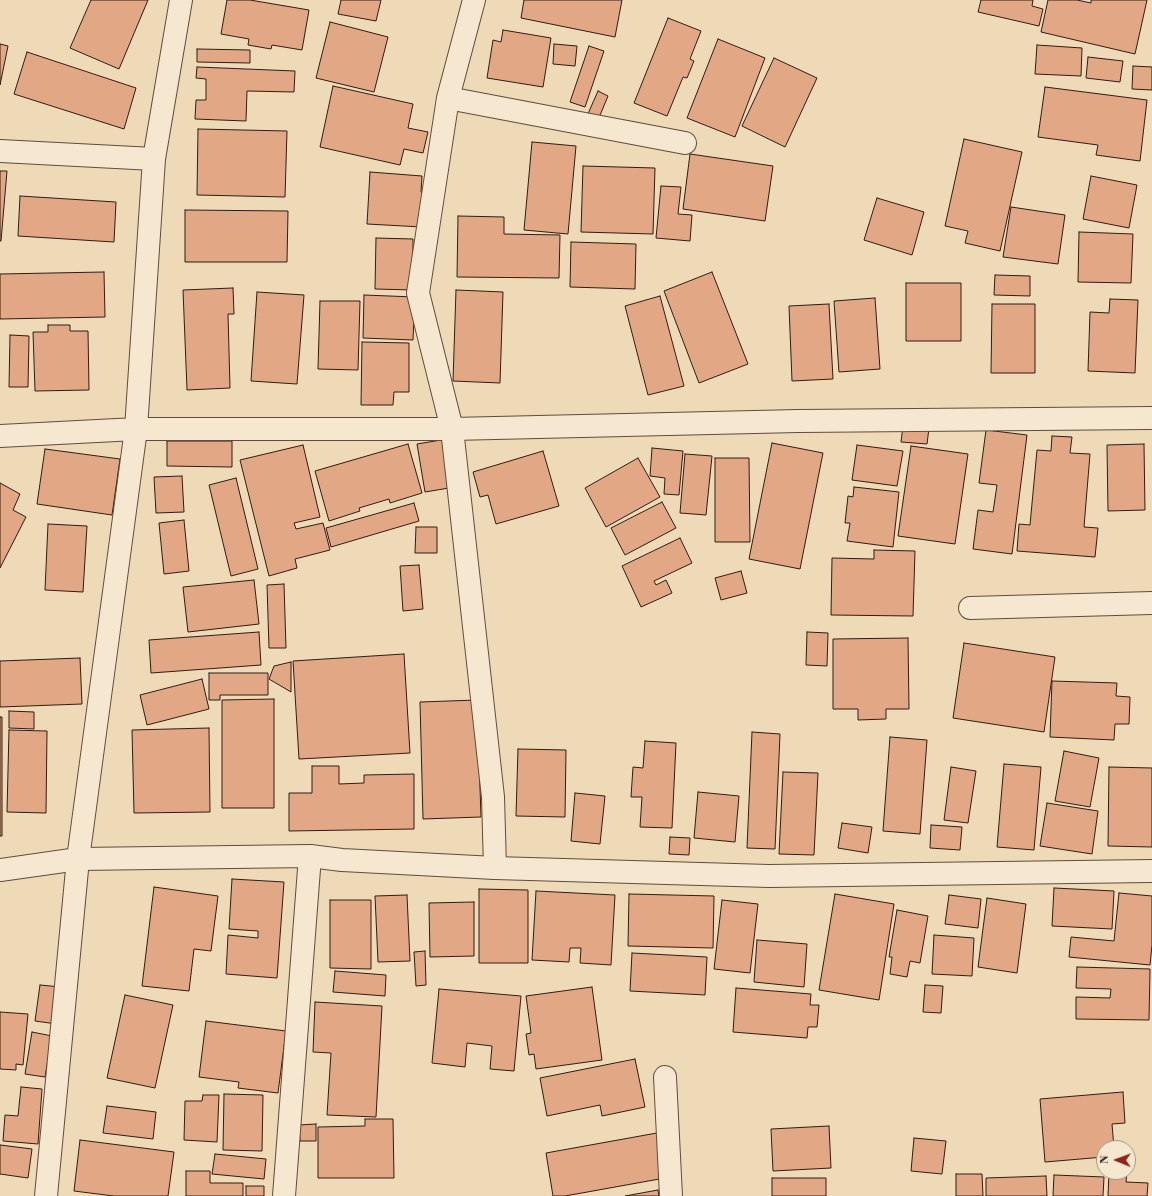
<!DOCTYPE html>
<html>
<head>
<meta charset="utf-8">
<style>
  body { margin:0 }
  #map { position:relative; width:1152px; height:1196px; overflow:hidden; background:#efdab7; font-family:"Libre Bodoni",serif }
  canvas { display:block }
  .north { position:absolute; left:1096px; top:1140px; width:40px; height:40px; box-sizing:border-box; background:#f5e7d0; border:1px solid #a69685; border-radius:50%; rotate:271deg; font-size:11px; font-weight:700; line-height:16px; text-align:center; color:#301c15 }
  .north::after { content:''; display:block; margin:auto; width:14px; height:18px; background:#8f2418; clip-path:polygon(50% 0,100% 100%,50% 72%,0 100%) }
</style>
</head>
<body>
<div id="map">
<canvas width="1152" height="1196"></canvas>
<div class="north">N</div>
</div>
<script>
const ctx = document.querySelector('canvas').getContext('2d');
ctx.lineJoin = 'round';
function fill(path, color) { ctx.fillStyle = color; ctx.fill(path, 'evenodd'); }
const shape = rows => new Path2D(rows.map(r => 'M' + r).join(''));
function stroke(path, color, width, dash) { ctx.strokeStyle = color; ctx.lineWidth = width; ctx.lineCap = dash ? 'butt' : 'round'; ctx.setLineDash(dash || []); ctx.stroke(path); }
const building = shape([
  [91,0,148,0,119,69,70,48,91,0],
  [227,0,250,0,309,10,302,50,272,45,271,49,248,45,249,39,221,34,227,0],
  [341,0,381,0,376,21,338,14,341,0],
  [524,0,622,0,615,37,521,18,524,0],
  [981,0,1033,0,1032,6,1043,9,1039,26,978,12,981,0],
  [1048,0,1077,0,1091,3,1091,0,1147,0,1135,54,1041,32,1048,0],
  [668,18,701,31,690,59,694,61,687,78,683,77,667,116,634,103,668,18],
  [330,22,388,37,374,92,316,78,330,22],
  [503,30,551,38,543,87,487,78,493,40,501,42,503,30],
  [718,39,765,58,735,137,687,118,718,39],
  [0,44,8,46,0,85,0,44],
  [554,44,577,46,575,66,553,64,554,44],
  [1037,45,1082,48,1081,76,1035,74,1037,45],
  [589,46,604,51,585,107,570,102,589,46],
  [197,49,250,50,250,63,197,62,197,49],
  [27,52,136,88,124,129,14,94,27,52],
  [1088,57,1123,61,1120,82,1086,78,1088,57],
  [774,58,817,78,785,147,742,126,774,58],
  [1133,66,1152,67,1152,90,1132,89,1133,66],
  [197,67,295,71,294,92,247,91,246,121,195,119,196,100,206,100,206,79,196,78,197,67],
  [333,86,413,104,408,128,428,132,423,153,404,149,400,165,320,147,333,86],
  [1045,87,1147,100,1140,161,1096,155,1098,145,1038,137,1045,87],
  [598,91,608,96,598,120,587,116,598,91],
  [198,129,287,131,285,197,197,195,198,129],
  [964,139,1022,152,1000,251,965,243,968,231,945,226,964,139],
  [532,142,576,146,568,234,524,230,532,142],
  [690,154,773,166,765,221,683,209,690,154],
  [583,166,655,168,653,234,581,232,583,166],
  [0,171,7,171,1,241,0,241,0,171],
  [370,172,422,176,421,192,424,193,422,227,367,224,370,172],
  [1091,176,1137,185,1129,228,1083,219,1091,176],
  [661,186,681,187,678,214,692,215,690,241,656,238,661,186],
  [20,196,116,202,114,242,18,236,20,196],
  [877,198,924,212,912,255,864,240,877,198],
  [1011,207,1065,215,1058,264,1003,257,1011,207],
  [185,210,288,211,287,262,185,262,185,210],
  [458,216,504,217,504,234,560,235,559,278,457,277,458,216],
  [1079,232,1133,234,1131,283,1078,282,1079,232],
  [376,238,413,239,413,290,375,289,376,238],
  [571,242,636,244,635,289,570,287,571,242],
  [104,272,105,317,0,319,0,274,104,272],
  [712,272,748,364,699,383,664,291,712,272],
  [995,275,1030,276,1030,296,994,295,995,275],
  [906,283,961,283,961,341,906,341,906,283],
  [233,288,234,314,228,314,230,388,187,390,183,290,233,288],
  [456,290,503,292,500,383,453,381,456,290],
  [257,292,304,295,297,384,251,381,257,292],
  [364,295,415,297,413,340,363,338,364,295],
  [660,296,684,386,648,395,625,306,660,296],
  [875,298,880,369,839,372,834,301,875,298],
  [1110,299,1138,300,1135,373,1088,371,1090,312,1109,313,1110,299],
  [320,301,360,301,358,370,318,369,320,301],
  [829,304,833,379,792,381,789,306,829,304],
  [992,304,1035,304,1035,373,991,373,992,304],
  [48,325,70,325,70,331,88,331,89,390,35,391,33,332,48,332,48,325],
  [10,335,29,336,28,387,9,387,10,335],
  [362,342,409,343,409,392,394,392,393,405,361,405,362,342],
  [903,426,929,428,927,444,901,442,903,426],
  [986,430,1027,435,1012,554,973,549,978,510,993,512,997,485,979,483,986,430],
  [1052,436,1072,437,1070,453,1090,454,1084,527,1098,528,1095,557,1017,551,1019,524,1030,525,1037,450,1051,451,1052,436],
  [447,439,455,487,425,492,417,444,447,439],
  [167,441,232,441,232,467,167,466,167,441],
  [772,443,823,453,800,569,749,559,772,443],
  [408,444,422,493,390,503,389,499,359,508,360,511,329,521,315,471,408,444],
  [1144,444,1145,510,1108,511,1107,445,1144,444],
  [303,445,320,517,294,523,296,529,323,523,330,550,295,559,297,568,269,576,240,460,303,445],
  [857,445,903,451,897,486,852,480,857,445],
  [911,446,968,454,955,544,898,536,911,446],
  [652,448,683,451,679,495,664,494,665,478,650,476,652,448],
  [45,449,120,459,112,515,37,504,45,449],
  [543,451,559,506,496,524,488,495,480,497,473,472,543,451],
  [685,454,712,456,706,515,680,513,685,454],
  [638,458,660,497,606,527,585,488,638,458],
  [715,458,749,458,750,542,715,542,715,458],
  [182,476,184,512,156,513,154,477,182,476],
  [236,478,258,569,231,576,209,485,236,478],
  [0,483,20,494,13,510,26,517,0,568,0,483],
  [854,487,899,492,893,547,847,541,850,523,845,523,848,496,853,497,854,487],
  [662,502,676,528,625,555,611,528,662,502],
  [414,503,419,521,331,547,326,528,414,503],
  [184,520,189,571,164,574,159,523,184,520],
  [48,524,87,526,83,592,45,590,48,524],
  [416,527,437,527,437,553,415,553,416,527],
  [680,538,692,563,654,581,656,585,666,580,672,593,641,607,622,566,680,538],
  [874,550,915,551,913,616,831,615,832,558,874,559,874,550],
  [419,565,423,609,403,611,400,566,419,565],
  [741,571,747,593,721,600,715,578,741,571],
  [254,580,259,624,188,632,183,587,254,580],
  [284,584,286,648,269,648,267,585,284,584],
  [259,632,261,665,151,673,149,640,259,632],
  [807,632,828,633,827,666,806,665,807,632],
  [908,638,909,709,886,709,886,719,858,720,858,709,833,709,833,639,908,638],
  [964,643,1055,657,1044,732,953,718,964,643],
  [404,654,410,753,299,759,293,661,404,654],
  [80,658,82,704,0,707,0,661,80,658],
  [291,662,291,692,269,679,274,666,291,662],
  [209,673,268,673,268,695,220,695,220,700,209,700,209,673],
  [202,679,209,709,147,725,140,695,202,679],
  [1052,681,1117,683,1116,696,1130,697,1129,724,1115,724,1114,740,1050,737,1052,681],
  [274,699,274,808,222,808,222,700,274,699],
  [477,700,481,817,423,819,420,702,477,700],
  [9,711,34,712,34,729,9,728,9,711],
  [0,717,2,717,2,836,0,836,0,717],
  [209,728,210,812,134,813,132,730,209,728],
  [9,730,47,731,46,813,7,812,9,730],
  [752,732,780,734,775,849,747,848,752,732],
  [890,737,927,740,920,834,883,831,890,737],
  [645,741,676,743,672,828,640,827,642,797,631,797,633,767,643,768,645,741],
  [518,749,566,750,565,817,516,816,518,749],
  [1064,751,1099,758,1090,807,1055,801,1064,751],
  [1004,764,1041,767,1034,850,997,847,1004,764],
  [312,766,339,766,339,784,364,783,364,775,414,774,414,829,289,831,289,793,312,793,312,766],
  [951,767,976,771,968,823,944,820,951,767],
  [1109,767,1152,768,1152,847,1108,846,1109,767],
  [783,772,818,773,814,855,779,854,783,772],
  [698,792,739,796,735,842,694,838,698,792],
  [575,793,605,796,600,844,571,841,575,793],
  [1047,803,1098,811,1092,854,1040,846,1047,803],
  [842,823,872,827,868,853,838,848,842,823],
  [931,825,962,827,960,850,930,848,931,825],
  [670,837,690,838,689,855,669,854,670,837],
  [232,879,284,882,277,978,226,974,228,935,258,938,258,931,229,929,232,879],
  [154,887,218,896,211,951,194,949,189,991,142,986,154,887],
  [1054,888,1114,891,1112,929,1052,926,1054,888],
  [479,889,528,890,528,963,479,963,479,889],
  [536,891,615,895,611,965,580,963,581,948,570,948,569,962,532,960,536,891],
  [1119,893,1152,896,1152,945,1150,965,1069,957,1071,937,1114,941,1119,893],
  [629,894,714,896,713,948,628,946,629,894],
  [835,894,894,904,879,1000,819,990,835,894],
  [407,895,410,961,378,962,375,896,407,895],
  [949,895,981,899,978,928,945,924,949,895],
  [987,898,1026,904,1017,973,978,967,987,898],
  [330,900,371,900,371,969,330,968,330,900],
  [722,900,758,904,750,973,714,969,722,900],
  [474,902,474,956,430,957,429,903,474,902],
  [897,910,928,916,920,963,910,961,907,977,890,974,892,957,889,957,897,910],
  [934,935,974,938,972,976,932,974,934,935],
  [757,940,807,944,804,987,754,982,757,940],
  [425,951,426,985,416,986,414,952,425,951],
  [632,953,707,957,705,995,630,991,632,953],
  [1077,967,1150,969,1149,1020,1076,1019,1076,997,1110,998,1111,989,1076,988,1077,967],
  [335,971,386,975,385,996,333,992,335,971],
  [40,985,61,987,57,1024,35,1021,40,985],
  [925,985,943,986,941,1013,923,1012,925,985],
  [592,987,602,1060,536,1069,534,1054,529,1055,526,1034,531,1033,526,996,592,987],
  [736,988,811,994,810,1005,819,1005,817,1027,808,1027,807,1038,733,1032,736,988],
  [439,989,521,996,514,1071,490,1069,492,1046,467,1043,465,1067,432,1063,439,989],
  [125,995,173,1005,155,1088,107,1078,125,995],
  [315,1002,382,1006,376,1117,327,1115,331,1053,313,1052,315,1002],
  [0,1012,28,1014,23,1065,16,1064,16,1070,0,1069,0,1012],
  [206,1021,286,1031,278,1093,238,1088,239,1082,199,1077,206,1021],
  [32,1032,52,1036,45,1077,25,1074,32,1032],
  [635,1059,645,1107,602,1116,600,1105,547,1116,540,1078,635,1059],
  [21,1087,42,1089,38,1144,3,1141,5,1115,18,1116,21,1087],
  [1123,1092,1125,1123,1112,1124,1114,1148,1104,1148,1104,1157,1045,1162,1040,1099,1123,1092],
  [224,1094,263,1095,262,1151,223,1150,224,1094],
  [203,1095,219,1095,217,1142,184,1140,185,1101,202,1101,203,1095],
  [107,1106,156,1112,153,1139,103,1133,107,1106],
  [365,1119,393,1119,394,1178,318,1178,318,1127,365,1126,365,1119],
  [316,1124,316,1141,300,1141,299,1125,316,1124],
  [829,1126,831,1168,773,1171,771,1129,829,1126],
  [657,1133,665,1178,565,1196,553,1196,546,1153,657,1133],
  [914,1138,946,1141,942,1174,911,1171,914,1138],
  [80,1140,174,1152,168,1196,114,1196,74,1191,80,1140],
  [0,1145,32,1149,28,1178,0,1174,0,1145],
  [215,1154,266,1159,264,1179,212,1174,215,1154],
  [186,1171,210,1171,210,1183,243,1183,243,1196,186,1196,186,1171],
  [1109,1172,1127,1172,1126,1182,1148,1183,1147,1196,1108,1196,1109,1172],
  [956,1174,982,1174,983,1196,956,1196,956,1174],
  [1054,1175,1104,1177,1103,1196,1053,1196,1054,1175],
  [1046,1176,1047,1196,986,1196,986,1178,1046,1176],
  [772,1178,826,1178,826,1196,772,1196,772,1178],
  [246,1186,264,1186,264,1196,246,1196,246,1186],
  [658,1190,659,1196,625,1196,658,1190]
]);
fill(building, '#e2a885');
stroke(building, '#301c15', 1);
const minor = shape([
  [474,0,448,98,418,293,452,429,493,797,495,868],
  [448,98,685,143],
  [0,151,154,159],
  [0,436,136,429,452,429,798,421,1152,418],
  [970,608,1152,603],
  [665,1077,671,1196],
  [46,1196,78,859,136,429,154,159,181,0],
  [284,1196,310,856]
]);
const tertiary = shape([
  [0,870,78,859,310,856,342,860,495,868,769,876,1152,871]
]);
stroke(minor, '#604c3e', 24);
stroke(tertiary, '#604c3e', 24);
stroke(minor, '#f5e7d0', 22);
stroke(tertiary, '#f5e7d0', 22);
</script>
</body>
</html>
